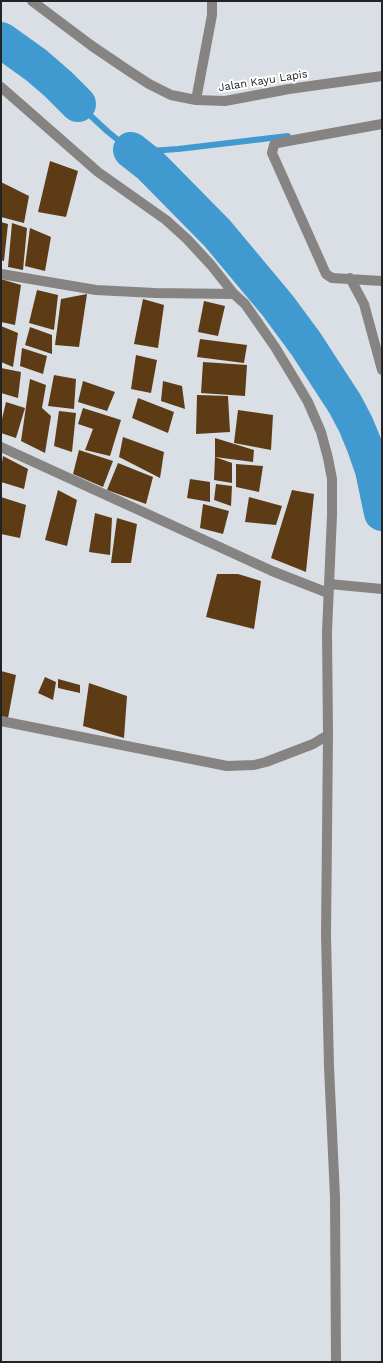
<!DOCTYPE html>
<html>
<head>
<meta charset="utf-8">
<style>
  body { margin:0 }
  #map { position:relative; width:383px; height:1363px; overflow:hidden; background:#dadfe5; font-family:"Work Sans",sans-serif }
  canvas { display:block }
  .frame { position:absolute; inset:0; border:2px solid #212325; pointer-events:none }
</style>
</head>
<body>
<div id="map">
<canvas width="383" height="1363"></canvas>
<div class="frame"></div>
</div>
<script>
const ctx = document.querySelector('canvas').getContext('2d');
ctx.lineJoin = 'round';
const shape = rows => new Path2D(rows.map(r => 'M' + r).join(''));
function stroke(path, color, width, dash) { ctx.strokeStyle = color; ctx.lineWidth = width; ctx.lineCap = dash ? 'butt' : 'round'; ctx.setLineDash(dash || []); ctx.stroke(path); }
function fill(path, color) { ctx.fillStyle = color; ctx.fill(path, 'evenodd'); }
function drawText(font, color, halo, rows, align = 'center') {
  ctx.font = font + ' "Work Sans",sans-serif'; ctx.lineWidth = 4; ctx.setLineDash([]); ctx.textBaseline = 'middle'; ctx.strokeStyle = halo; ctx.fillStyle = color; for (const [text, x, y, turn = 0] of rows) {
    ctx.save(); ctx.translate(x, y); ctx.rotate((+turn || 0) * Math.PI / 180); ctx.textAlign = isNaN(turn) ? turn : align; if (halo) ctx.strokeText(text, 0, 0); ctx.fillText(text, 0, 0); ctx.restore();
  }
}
stroke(shape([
  [78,104,107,131,129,149,136,152,178,149,288,136]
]), '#409ad0', 6);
stroke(shape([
  [1,40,36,65,58,84,78,104],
  [131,150,150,165,217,233,278,306,306,344,345,404,356,425,365,447,373,470,382,513]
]), '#409ad0', 36);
fill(shape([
  [50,161,78,171,66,217,38,212],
  [1,182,29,196,24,223,1,217],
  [1,222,8,224,4,261,1,260],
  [12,223,27,228,23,270,8,267],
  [30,228,51,237,45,271,25,266],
  [1,279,21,285,15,325,1,322],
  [37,290,58,295,54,330,29,323],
  [87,294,79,347,55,345,61,299],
  [143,299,164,305,158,348,134,344],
  [204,301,225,306,218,336,198,332],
  [1,326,18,333,13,367,1,362],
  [30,327,52,335,52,354,25,345],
  [200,339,247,345,244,363,197,357],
  [22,348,47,356,43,374,20,366],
  [136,355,157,360,151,393,131,389],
  [203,362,247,365,245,396,201,393],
  [1,368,21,372,18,398,1,393],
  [54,375,76,379,74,409,48,406],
  [30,379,46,385,42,408,51,416,45,453,21,441],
  [83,381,115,392,107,411,78,402],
  [163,381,182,386,185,409,161,401],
  [197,395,228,396,230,432,196,434],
  [138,398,174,412,168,433,132,418],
  [6,402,25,408,16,438,1,433,1,423],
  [83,408,121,420,110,456,85,450,93,429,78,424],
  [238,410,273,415,271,450,234,443],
  [59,411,76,413,72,452,54,446],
  [123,437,164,452,160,478,119,457],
  [215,438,254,450,253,462,215,457],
  [79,450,113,461,103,487,73,474],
  [3,456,28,469,24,489,1,482,1,469],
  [215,457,232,463,232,483,214,480],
  [118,463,153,477,146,504,107,490],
  [236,464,263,466,259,492,236,487],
  [190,479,210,482,210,502,187,498],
  [216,484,232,486,231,506,214,500],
  [58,490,77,500,67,546,45,540],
  [292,490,314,494,306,572,271,558],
  [1,497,26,505,20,538,1,534],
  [249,497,282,506,276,525,245,522],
  [203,504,229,511,223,534,200,528],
  [95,513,112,518,110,555,89,552],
  [117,518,137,524,131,563,111,563],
  [217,574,238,574,261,581,254,629,206,617],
  [1,671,16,675,8,718,1,716],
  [45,677,56,682,53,700,38,693],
  [58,679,80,685,80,693,58,688],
  [89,683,127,696,124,738,83,726]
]), '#5d3c15');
stroke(shape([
  [32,1,92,46,126,69,149,84,171,95,196,100,225,101,289,89,382,76],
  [1,87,98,172,166,220,187,239,211,265,234,294,245,304,275,347,295,380,308,402,321,432,328,458,332,479,332,515,327,632,328,735,326,935,329,1067,335,1197,336,1362],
  [196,100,212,15,212,1],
  [382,124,277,143,274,145,272,153,326,274,332,278,382,281],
  [1,274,96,290,155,293,234,294],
  [350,278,364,304,382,370],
  [1,447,272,571,328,593],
  [329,584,382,589],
  [1,721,227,766,254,765,266,762,313,744,328,735]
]), '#868482', 10);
drawText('11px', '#212325', '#fff', [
  ["Jalan Kayu Lapis",263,81,-9]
]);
</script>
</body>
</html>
